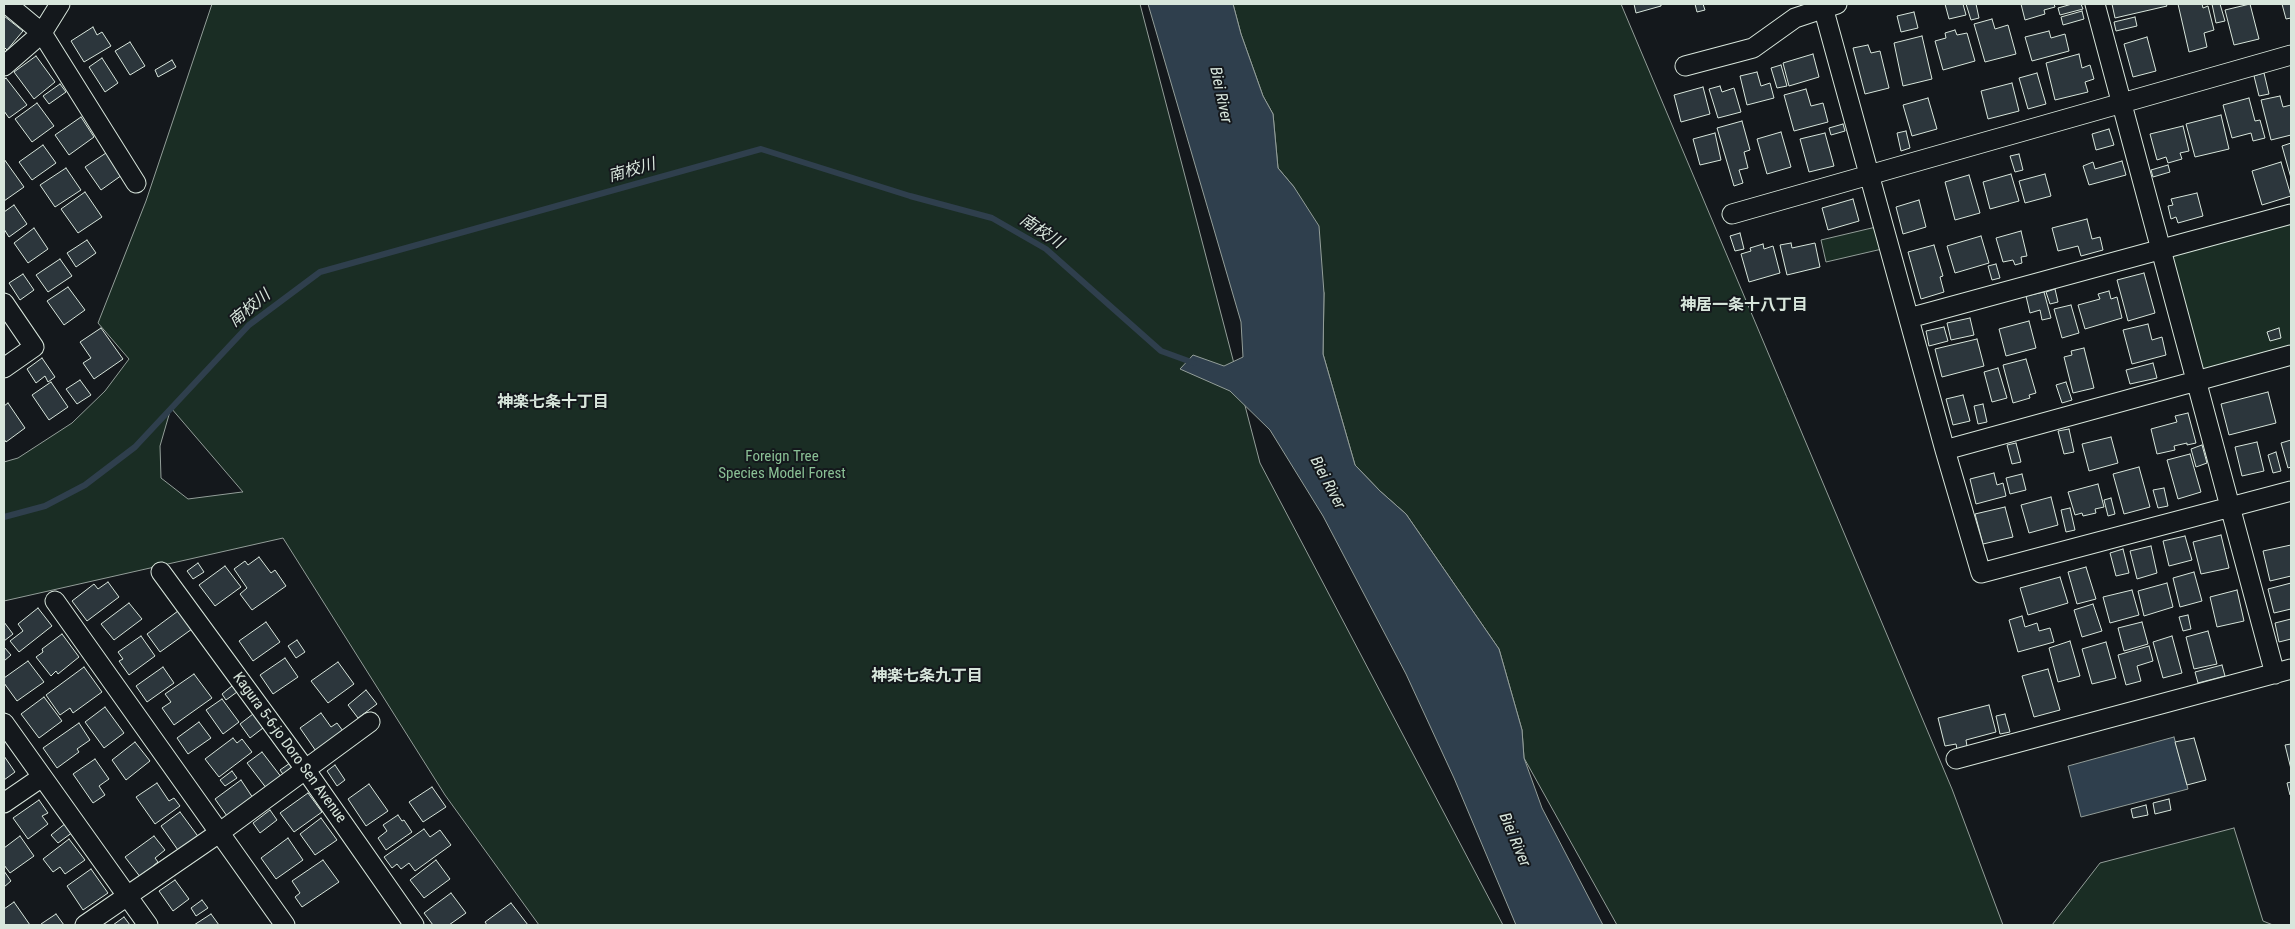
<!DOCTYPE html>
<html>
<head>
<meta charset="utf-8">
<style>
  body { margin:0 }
  #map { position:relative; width:2295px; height:929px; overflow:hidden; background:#14181c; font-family:"Roboto Condensed",sans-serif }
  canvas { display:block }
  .frame { position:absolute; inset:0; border:5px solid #d8e6dc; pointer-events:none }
</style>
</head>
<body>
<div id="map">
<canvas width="2295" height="929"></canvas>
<div class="frame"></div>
</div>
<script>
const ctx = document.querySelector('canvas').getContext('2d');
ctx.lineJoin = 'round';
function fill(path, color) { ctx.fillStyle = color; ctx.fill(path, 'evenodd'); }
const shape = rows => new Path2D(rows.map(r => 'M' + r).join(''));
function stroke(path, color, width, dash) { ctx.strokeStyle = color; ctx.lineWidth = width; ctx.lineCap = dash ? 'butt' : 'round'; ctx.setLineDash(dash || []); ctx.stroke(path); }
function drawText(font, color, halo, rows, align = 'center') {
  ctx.font = font + ' "Roboto Condensed","Noto Sans JP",sans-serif'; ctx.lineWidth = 4; ctx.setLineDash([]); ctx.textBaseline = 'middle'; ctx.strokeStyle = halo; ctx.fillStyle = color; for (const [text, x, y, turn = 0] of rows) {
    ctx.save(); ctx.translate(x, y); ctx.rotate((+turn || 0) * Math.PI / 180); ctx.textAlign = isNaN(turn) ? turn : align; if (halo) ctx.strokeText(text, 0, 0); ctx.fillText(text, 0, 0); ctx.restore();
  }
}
const green = shape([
  [212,4,1140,4,1260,463,1503,925,539,925,445,795,283,538,4,601,4,462,18,458,72,423,105,391,129,359,98,323,146,201,212,4],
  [171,408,243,492,242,492,188,499,161,478,160,446,171,408],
  [1233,4,1621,4,1952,789,2003,925,1617,925,1524,758,1522,730,1499,649,1406,514,1380,491,1355,465,1323,354,1324,293,1294,187,1278,168,1273,114,1263,96,1241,34,1233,4],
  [2291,214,2291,355,2197,379,2160,248,2291,214],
  [1876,227,1882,249,1826,262,1821,240,1876,227],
  [2234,828,2263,921,2273,925,2052,925,2100,863,2234,828]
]);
fill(green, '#1a2d24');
stroke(green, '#939e99', 1);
const water = shape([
  [1148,4,1233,4,1241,34,1263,96,1273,114,1278,168,1294,187,1319,226,1324,293,1323,354,1355,465,1380,491,1406,514,1499,649,1522,730,1524,758,1542,808,1603,925,1516,925,1454,778,1406,674,1323,516,1270,430,1230,391,1180,369,1193,355,1224,366,1243,357,1241,322,1148,4],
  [2174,737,2188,789,2081,817,2068,766,2174,737]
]);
fill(water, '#2f3f4d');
stroke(water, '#939e99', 1);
stroke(shape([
  [4,517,45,506,85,485,135,447,249,325,320,272,761,149,910,196,992,218,1046,249,1161,351,1194,363]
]), '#2f3f4d', 6);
const building = shape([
  [1634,4,1661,4,1661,6,1636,13,1634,4],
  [1695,4,1703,4,1705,10,1697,12,1695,4],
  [1945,4,1963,4,1966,15,1949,19,1945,4],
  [1966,4,1976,4,1979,18,1971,20,1966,4],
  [2021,4,2054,4,2055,7,2044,10,2045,14,2025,20,2021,4],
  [2072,4,2081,4,2083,9,2060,15,2058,8,2072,4],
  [2112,4,2166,4,2167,6,2115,18,2112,4],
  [2178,4,2202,4,2203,8,2208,6,2214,30,2204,33,2207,47,2189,52,2178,4],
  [2212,4,2220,4,2225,21,2216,23,2212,4],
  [2250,4,2259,39,2234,45,2225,10,2250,4],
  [2282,4,2291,4,2291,18,2286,19,2282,4],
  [2082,11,2084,19,2063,25,2061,17,2082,11],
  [1914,12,1918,28,1901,32,1897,16,1914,12],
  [4,16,23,31,7,50,4,47,4,16],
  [2135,17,2137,26,2116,31,2114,22,2135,17],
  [1992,19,1995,29,2008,25,2016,54,1985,62,1974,24,1992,19],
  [93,27,97,35,102,32,111,46,84,62,71,41,93,27],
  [1955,30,1957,35,1967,33,1975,61,1943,70,1935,41,1946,38,1945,33,1955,30],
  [2049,31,2051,38,2065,34,2069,51,2032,61,2025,37,2049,31],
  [1922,36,1932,79,1903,86,1894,43,1922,36],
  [2147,37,2156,71,2133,77,2124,44,2147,37],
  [130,42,145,66,130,75,115,51,130,42],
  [1868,45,1871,53,1880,51,1889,88,1865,94,1853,48,1868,45],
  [1813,54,1819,77,1789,86,1783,63,1813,54],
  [2079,54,2082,68,2090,65,2094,79,2085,82,2088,92,2055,100,2046,63,2079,54],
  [36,56,55,82,34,99,14,72,36,56],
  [102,58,118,83,105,92,89,67,102,58],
  [172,60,176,67,158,77,155,70,172,60],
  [1781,65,1787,86,1777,88,1771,68,1781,65],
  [1757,72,1761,86,1770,83,1774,98,1747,105,1740,76,1757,72],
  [2037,73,2046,104,2028,109,2019,78,2037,73],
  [2264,73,2269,94,2259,96,2254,76,2264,73],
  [6,78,27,105,9,118,4,111,4,80,6,78],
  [2012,83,2019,111,1988,119,1981,91,2012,83],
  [60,84,66,92,49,104,43,96,60,84],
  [1720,86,1722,92,1734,88,1741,112,1718,118,1709,89,1720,86],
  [1703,87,1710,114,1681,122,1674,95,1703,87],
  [1806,89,1811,106,1823,103,1828,122,1794,131,1784,95,1806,89],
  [2280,96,2283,107,2291,105,2291,135,2271,140,2261,100,2280,96],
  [1928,98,1937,129,1912,136,1903,105,1928,98],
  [2249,98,2255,121,2260,120,2265,138,2253,141,2251,133,2232,138,2223,105,2249,98],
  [37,103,54,126,32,142,15,119,37,103],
  [2221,115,2229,149,2195,157,2186,124,2221,115],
  [81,117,94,137,69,155,55,135,81,117],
  [1742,121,1750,150,1744,152,1748,168,1739,170,1743,183,1734,186,1717,128,1742,121],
  [1843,124,1845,131,1831,135,1829,128,1843,124],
  [2183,126,2189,151,2180,153,2182,159,2168,163,2166,157,2157,160,2150,134,2183,126],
  [2109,129,2114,145,2096,150,2092,134,2109,129],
  [1906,131,1910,148,1901,151,1897,133,1906,131],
  [1781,132,1791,167,1767,174,1757,139,1781,132],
  [1715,133,1721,160,1700,165,1693,139,1715,133],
  [1825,133,1834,166,1809,172,1800,139,1825,133],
  [2291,143,2291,178,2282,146,2291,143],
  [43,145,56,163,32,180,19,162,43,145],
  [106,153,122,175,101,190,85,167,106,153],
  [2019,154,2023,170,2015,172,2010,156,2019,154],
  [4,159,24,187,4,201,4,159],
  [2122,161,2126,175,2089,185,2083,166,2093,162,2095,169,2122,161],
  [2281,162,2291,196,2262,205,2252,171,2281,162],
  [2168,165,2170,172,2153,177,2151,170,2168,165],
  [66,168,81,190,55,207,40,185,66,168],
  [2011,174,2019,201,1990,209,1983,182,2011,174],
  [2045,174,2051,196,2025,203,2019,181,2045,174],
  [1969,175,1980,213,1955,220,1945,182,1969,175],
  [85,192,102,217,78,233,61,209,85,192],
  [2197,193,2203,216,2178,223,2176,217,2171,219,2168,206,2173,205,2171,199,2197,193],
  [1853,199,1859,221,1828,230,1822,208,1853,199],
  [1919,200,1926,227,1903,234,1896,207,1919,200],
  [14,205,27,224,9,237,4,229,4,212,14,205],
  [2087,219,2092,239,2100,237,2103,250,2081,256,2078,246,2058,251,2052,228,2087,219],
  [34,228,48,249,28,263,14,243,34,228],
  [2021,231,2027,256,2021,257,2022,263,2015,265,2013,260,2003,262,1996,238,2021,231],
  [1740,233,1744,249,1735,251,1730,236,1740,233],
  [1981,236,1989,263,1955,273,1947,246,1981,236],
  [87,240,96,253,76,267,67,253,87,240],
  [1791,243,1792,248,1815,243,1820,267,1787,275,1780,245,1791,243],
  [1763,244,1764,249,1773,246,1780,273,1749,282,1741,254,1751,251,1750,248,1763,244],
  [1934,245,1943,276,1940,277,1944,292,1921,299,1908,252,1934,245],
  [60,259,72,276,48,292,36,275,60,259],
  [1996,264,2000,278,1992,280,1988,266,1996,264],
  [2144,273,2155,313,2128,321,2117,280,2144,273],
  [23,274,34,290,20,300,9,283,23,274],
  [68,287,85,310,64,325,47,301,68,287],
  [2055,289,2058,302,2050,304,2046,292,2055,289],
  [2109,291,2111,299,2117,297,2122,318,2085,329,2078,305,2100,299,2098,294,2109,291],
  [2044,292,2051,318,2042,320,2040,310,2030,313,2026,296,2044,292],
  [2071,305,2079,333,2062,338,2054,309,2071,305],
  [1970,318,1974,335,1951,340,1947,323,1970,318],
  [2029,321,2036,348,2006,356,1999,329,2029,321],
  [2148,324,2152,340,2162,337,2166,355,2132,364,2123,330,2148,324],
  [1944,327,1948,341,1929,346,1926,331,1944,327],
  [101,328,123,359,94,379,83,363,91,358,80,342,101,328],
  [2279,328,2281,338,2270,341,2267,332,2279,328],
  [1977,339,1984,366,1942,377,1935,349,1977,339],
  [2084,348,2094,388,2073,393,2064,357,2072,355,2071,351,2084,348],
  [42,358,55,377,48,382,45,376,36,383,27,369,42,358],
  [2026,359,2036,393,2029,395,2030,398,2013,403,2003,365,2026,359],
  [2153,363,2157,378,2130,384,2126,370,2153,363],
  [1998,368,2007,398,1992,402,1984,372,1998,368],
  [80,380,91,395,77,404,66,389,80,380],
  [51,382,68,407,49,420,32,395,51,382],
  [2066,382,2072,400,2062,403,2056,385,2066,382],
  [2268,392,2276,423,2229,435,2221,404,2268,392],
  [1963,395,1970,421,1953,425,1946,399,1963,395],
  [8,403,25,428,6,442,4,439,4,406,8,403],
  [1983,404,1987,422,1978,424,1974,406,1983,404],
  [2188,413,2196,443,2187,445,2187,443,2174,446,2175,450,2157,454,2151,429,2177,422,2175,416,2188,413],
  [2069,429,2074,452,2064,454,2058,431,2069,429],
  [2111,437,2118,463,2089,471,2082,444,2111,437],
  [2291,440,2291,467,2288,468,2281,443,2291,440],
  [2257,442,2264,471,2242,476,2235,447,2257,442],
  [2016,443,2021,462,2012,464,2007,445,2016,443],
  [2202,445,2207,463,2196,467,2191,449,2202,445],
  [2276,452,2281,471,2273,473,2268,455,2276,452],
  [2190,454,2201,492,2178,499,2167,460,2190,454],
  [2139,467,2150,507,2124,514,2113,474,2139,467],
  [1994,473,1997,485,2003,483,2006,496,1976,504,1970,479,1994,473],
  [2022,474,2026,490,2010,494,2006,478,2022,474],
  [2098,484,2104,507,2095,509,2096,513,2083,516,2082,513,2075,515,2068,492,2098,484],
  [2164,488,2168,506,2158,508,2153,490,2164,488],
  [2051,497,2058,525,2029,533,2021,505,2051,497],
  [2111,498,2115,514,2108,516,2104,500,2111,498],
  [2005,507,2013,537,1983,544,1975,514,2005,507],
  [2070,508,2075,530,2066,532,2061,510,2070,508],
  [2221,535,2229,568,2201,574,2193,542,2221,535],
  [2185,536,2192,560,2169,566,2163,541,2185,536],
  [2291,545,2291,576,2270,581,2263,551,2291,545],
  [2151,546,2157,573,2137,579,2130,551,2151,546],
  [2123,549,2129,573,2116,576,2110,553,2123,549],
  [259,557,271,573,275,570,286,586,252,610,240,594,247,588,234,569,245,561,248,565,259,557],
  [198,563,204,572,193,579,187,571,198,563],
  [225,566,241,587,215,606,199,585,225,566],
  [2086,567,2096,599,2077,604,2068,572,2086,567],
  [2194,572,2202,601,2180,607,2173,578,2194,572],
  [2060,577,2068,603,2028,615,2020,588,2060,577],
  [108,582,119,597,87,621,72,601,94,584,98,589,108,582],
  [2167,583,2173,607,2144,616,2138,591,2167,583],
  [2291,583,2291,609,2274,613,2268,589,2291,583],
  [2132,590,2139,615,2110,623,2103,597,2132,590],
  [2237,590,2244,621,2217,627,2210,597,2237,590],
  [129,603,142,619,114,640,101,624,129,603],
  [2093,604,2102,631,2082,637,2074,610,2093,604],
  [38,608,52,626,19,652,10,641,23,631,18,624,38,608],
  [178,611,192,629,160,652,147,634,178,611],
  [2188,615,2191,629,2183,631,2179,617,2188,615],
  [2022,616,2025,627,2037,623,2039,631,2050,628,2054,642,2018,652,2009,620,2022,616],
  [2291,619,2291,639,2279,642,2275,623,2291,619],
  [4,622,13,634,4,641,4,622],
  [266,622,280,642,253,661,239,641,266,622],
  [2142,622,2148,644,2124,651,2118,628,2142,622],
  [2208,631,2217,664,2194,669,2186,637,2208,631],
  [62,634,79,657,58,674,56,671,51,676,36,657,43,652,42,649,62,634],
  [141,636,155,656,129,675,119,661,123,659,118,652,141,636],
  [2172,636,2182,673,2163,678,2153,642,2172,636],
  [297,640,305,652,296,658,288,646,297,640],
  [2070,641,2080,676,2058,682,2049,648,2070,641],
  [2106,642,2116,678,2092,684,2082,649,2106,642],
  [2149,646,2153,661,2137,666,2141,681,2126,685,2118,655,2149,646],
  [4,647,11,655,4,661,4,647],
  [285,658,298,677,273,694,260,675,285,658],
  [28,661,44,682,17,701,4,683,4,678,28,661],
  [338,662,354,684,328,703,311,681,338,662],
  [2222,665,2225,676,2198,683,2195,672,2222,665],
  [84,667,102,692,73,713,70,708,60,715,46,695,84,667],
  [163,667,174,683,147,702,136,686,163,667],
  [2048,669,2060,710,2034,717,2022,676,2048,669],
  [194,674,212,698,174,725,162,708,171,702,165,694,194,674],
  [232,686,237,692,226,700,222,694,232,686],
  [366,690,377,704,358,718,348,705,366,690],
  [44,697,62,721,39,738,21,714,44,697],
  [222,699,239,722,223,734,206,710,222,699],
  [1989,705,1996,732,1966,740,1967,746,1957,749,1956,744,1945,746,1938,718,1989,705],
  [105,707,124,733,104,748,85,722,105,707],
  [321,713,331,727,337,723,346,735,318,754,300,728,321,713],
  [253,714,263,728,250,738,240,724,253,714],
  [2005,714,2010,732,2000,734,1996,716,2005,714],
  [199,722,211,738,188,754,177,738,199,722],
  [79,723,90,740,77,749,79,752,57,768,43,748,79,723],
  [233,738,237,743,242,739,252,752,219,777,205,759,233,738],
  [2194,738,2206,780,2187,785,2175,742,2194,738],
  [135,742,150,761,126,780,112,760,135,742],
  [2291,744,2291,769,2285,745,2291,744],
  [262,752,282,778,267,789,247,763,262,752],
  [4,756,15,772,4,780,4,756],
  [95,759,109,779,99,786,105,795,93,803,73,774,95,759],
  [290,763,295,771,285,777,280,770,290,763],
  [335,765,345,780,337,786,327,771,335,765],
  [232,771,237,778,225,786,220,780,232,771],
  [241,780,253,798,227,816,215,799,241,780],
  [2291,782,2291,795,2290,795,2287,783,2291,782],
  [157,783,169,801,174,798,180,806,155,824,136,797,157,783],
  [369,784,388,811,366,826,348,799,369,784],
  [432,787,446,807,423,822,409,802,432,787],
  [308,793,322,812,294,832,280,813,308,793],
  [2169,799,2171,810,2155,814,2153,803,2169,799],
  [39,800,48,813,42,816,48,824,28,839,13,818,39,800],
  [2146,805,2148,815,2133,818,2131,809,2146,805],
  [270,810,277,820,260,833,253,823,270,810],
  [180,812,200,839,180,853,161,826,180,812],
  [398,815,402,821,404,820,412,832,386,850,378,838,387,831,383,825,398,815],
  [321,818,337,840,315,855,300,834,321,818],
  [66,823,73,832,58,843,51,835,66,823],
  [424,829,430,837,440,830,451,845,415,871,409,863,401,869,397,864,392,868,384,857,424,829],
  [20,836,34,856,10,873,4,865,4,848,20,836],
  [154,836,165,850,155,858,158,862,153,866,154,868,141,878,125,857,154,836],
  [288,838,303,860,276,879,261,858,288,838],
  [69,839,85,860,65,874,60,867,53,872,43,859,69,839],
  [323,860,339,882,302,907,295,897,300,893,292,881,323,860],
  [436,860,450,879,424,898,410,880,436,860],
  [91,869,108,893,83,910,67,886,91,869],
  [4,871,11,881,4,887,4,871],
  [175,880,189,899,173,911,159,891,175,880],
  [451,893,466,913,449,925,433,925,424,913,451,893],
  [202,900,208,908,196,916,191,908,202,900],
  [14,902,30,925,4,925,4,909,14,902],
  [511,903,528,925,487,925,485,922,511,903],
  [56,914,64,925,42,925,41,924,56,914],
  [211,914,219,925,194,925,211,914],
  [124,917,130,925,113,925,124,917]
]);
fill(building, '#2c363c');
stroke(building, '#d8e6dc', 1);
const street = shape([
  [7,4,42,33,136,183],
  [2095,4,2275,674],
  [1823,7,1945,450,1981,573,2291,491],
  [4,66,42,33,60,4],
  [1685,66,1753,48,1795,18,1837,4],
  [1732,214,2291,55],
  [4,303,34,347,4,368],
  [1909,318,2291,214],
  [1945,450,2291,355],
  [161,572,305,769,414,925],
  [55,601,285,925],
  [4,723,148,925],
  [1956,759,2291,669],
  [4,803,42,777],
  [85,925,219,833,370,722]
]);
stroke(street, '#d8e6dc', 21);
stroke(street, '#14181c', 19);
drawText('15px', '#8ac095', '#14181c', [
  ["Foreign Tree",782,457],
  ["Species Model Forest",782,474]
]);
drawText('15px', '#d8e6dc', '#14181c', [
  ["Kagura 5-6-jo Doro Sen Avenue",289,748,54]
]);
drawText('italic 16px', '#d8e6dc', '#14181c', [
  ["Biei River",1220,95,78],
  ["南校川",632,171,-16],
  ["南校川",1041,232,33],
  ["南校川",250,309,-40],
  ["Biei River",1327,483,62],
  ["Biei River",1514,840,67]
]);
drawText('bold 16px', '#d8e6dc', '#14181c', [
  ["神居一条十八丁目",1744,306],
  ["神楽七条十丁目",553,403],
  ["神楽七条九丁目",927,677]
]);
</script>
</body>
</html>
